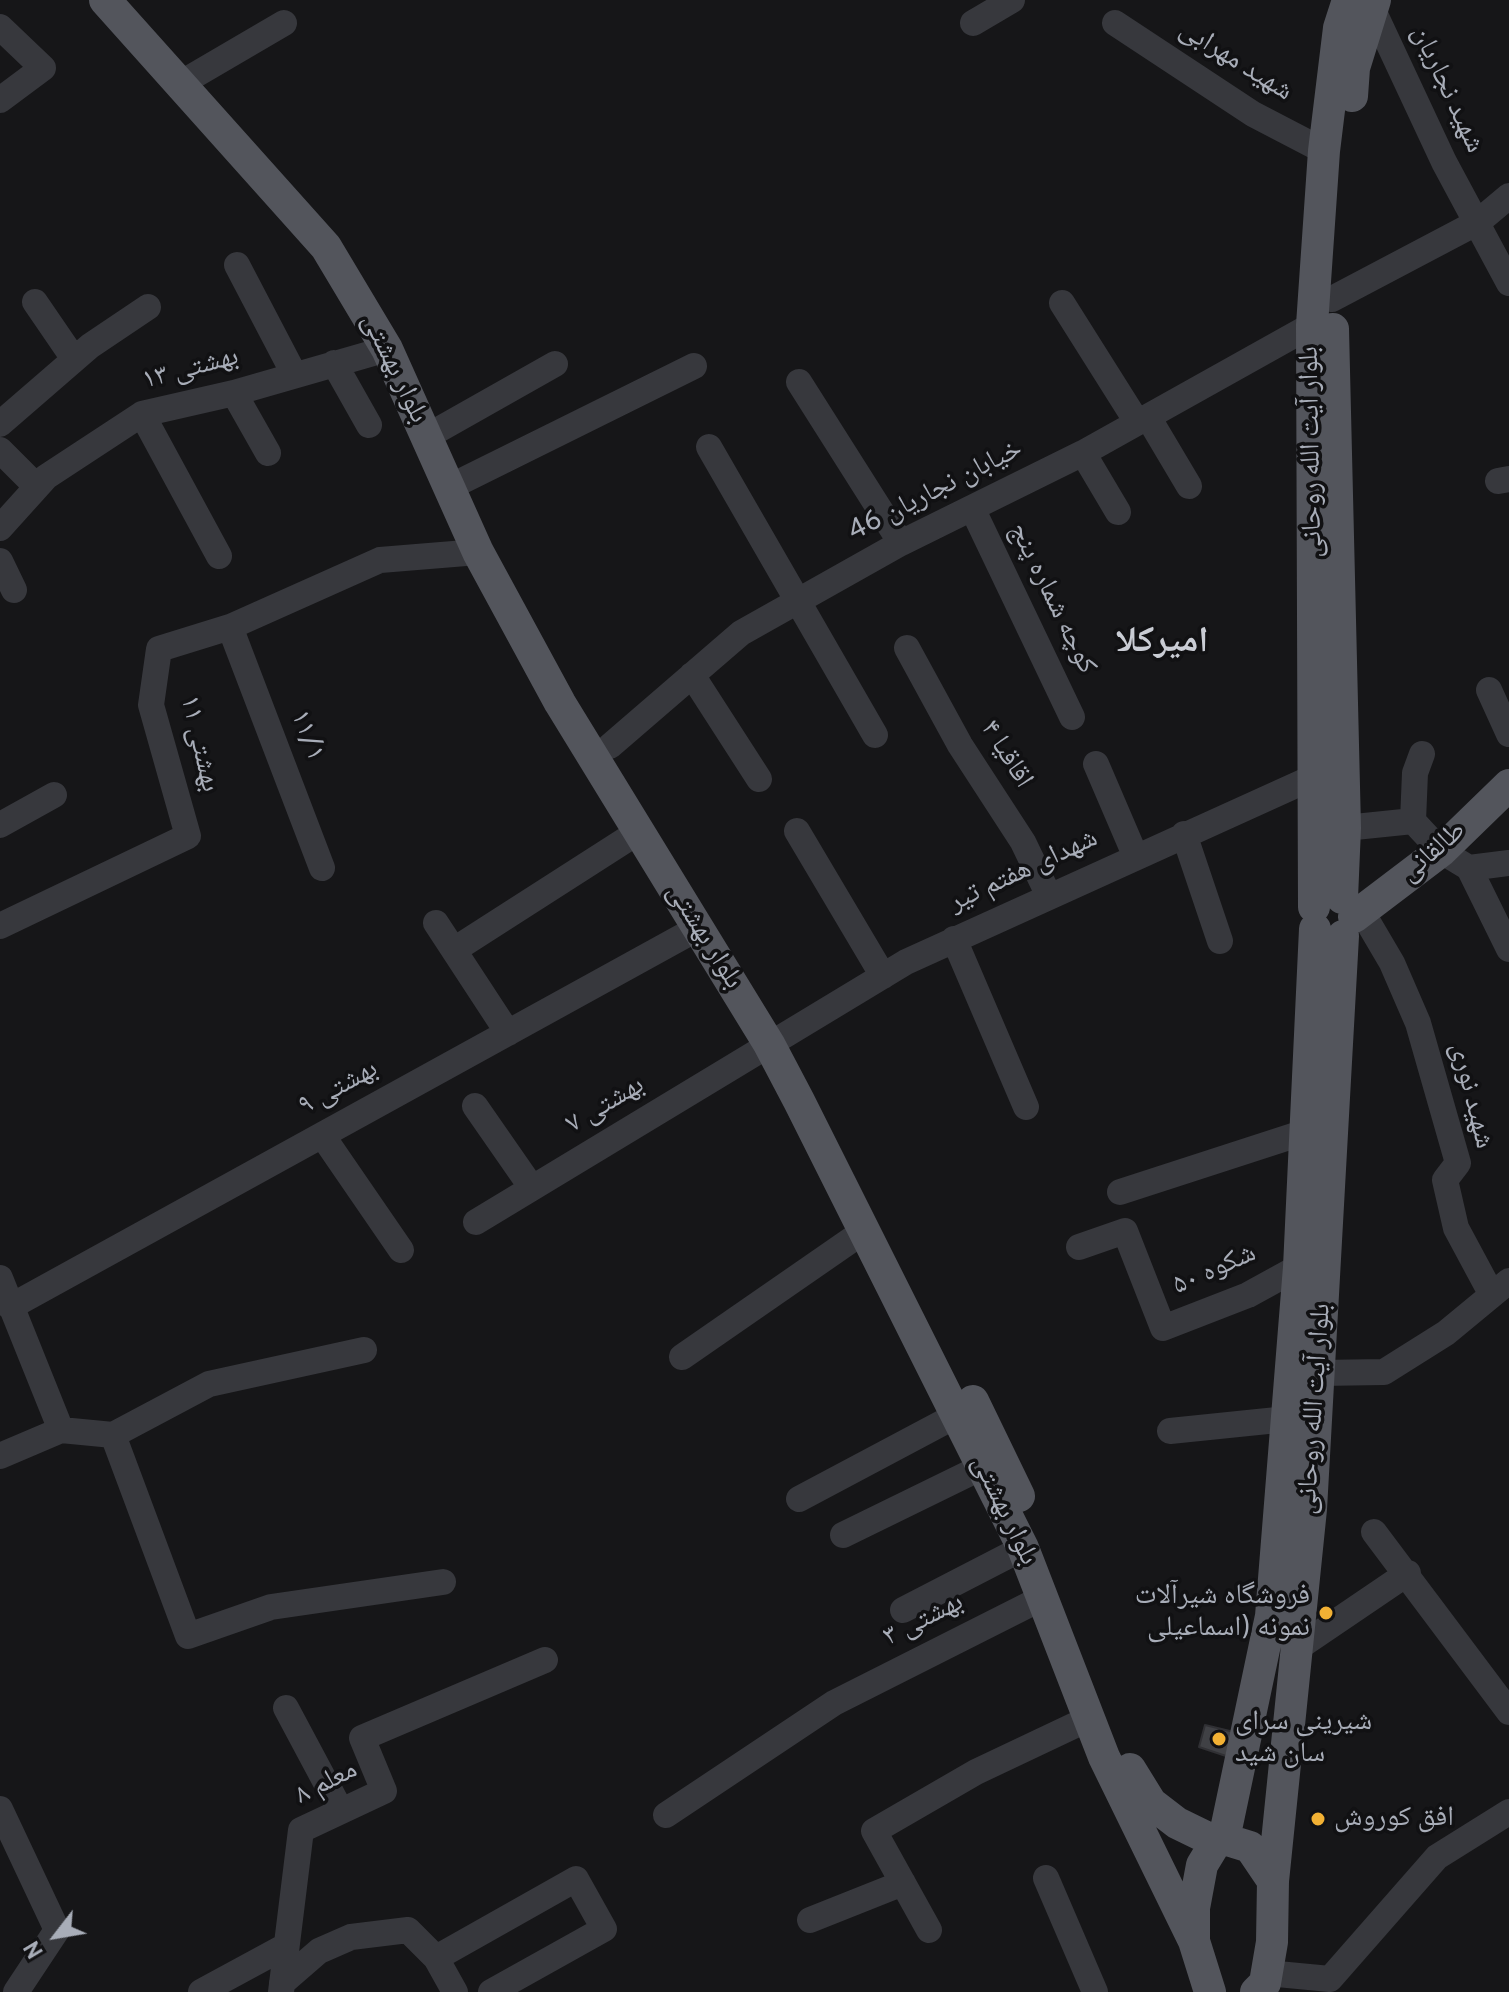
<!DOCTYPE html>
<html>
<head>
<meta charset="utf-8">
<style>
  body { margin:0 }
  #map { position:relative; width:1509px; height:1992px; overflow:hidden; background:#161618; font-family:Overpass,sans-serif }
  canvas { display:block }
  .north { position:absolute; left:16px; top:1896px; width:80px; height:80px; -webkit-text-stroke:6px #111113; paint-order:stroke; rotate:239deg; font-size:22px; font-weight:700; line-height:32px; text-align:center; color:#a8adb8 }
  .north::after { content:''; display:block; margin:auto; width:28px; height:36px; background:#a8adb8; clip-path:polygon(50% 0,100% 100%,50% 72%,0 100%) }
</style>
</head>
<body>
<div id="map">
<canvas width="1509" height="1992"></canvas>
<div class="north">N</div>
</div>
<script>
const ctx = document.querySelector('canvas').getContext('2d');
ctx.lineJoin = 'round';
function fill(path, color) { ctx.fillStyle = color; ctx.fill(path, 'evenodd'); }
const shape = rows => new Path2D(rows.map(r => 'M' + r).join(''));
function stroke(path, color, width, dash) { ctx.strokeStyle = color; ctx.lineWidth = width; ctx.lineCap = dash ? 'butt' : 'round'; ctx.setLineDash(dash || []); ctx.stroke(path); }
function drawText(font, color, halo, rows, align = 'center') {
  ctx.font = font + ' Overpass,"Noto Naskh Arabic",sans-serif'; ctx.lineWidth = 7; ctx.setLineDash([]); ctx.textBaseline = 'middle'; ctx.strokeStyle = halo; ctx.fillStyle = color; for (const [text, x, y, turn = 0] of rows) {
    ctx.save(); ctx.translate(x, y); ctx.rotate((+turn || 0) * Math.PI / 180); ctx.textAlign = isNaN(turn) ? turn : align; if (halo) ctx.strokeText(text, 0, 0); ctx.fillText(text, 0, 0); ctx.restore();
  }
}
const building = shape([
  [1205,1725,1234,1732,1226,1756,1199,1747,1205,1725]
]);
fill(building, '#404145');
stroke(building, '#303034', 2);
stroke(shape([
  [1372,8,1444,162,1509,283],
  [973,23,1012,0],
  [1115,23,1253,114,1324,151],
  [0,27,43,68,0,100],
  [190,78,284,23],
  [237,265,294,374],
  [1332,299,1478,222,1509,196],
  [35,302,74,359],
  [1062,303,1137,422],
  [334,363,369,425],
  [799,382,901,543],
  [234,393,268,453],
  [142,414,219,556],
  [1148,417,1189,486],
  [0,424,90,346,148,307],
  [440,429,555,364],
  [709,447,875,735],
  [0,450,35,485],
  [1083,453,1118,512],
  [464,480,694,366],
  [1498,481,1509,479],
  [973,510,1072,717],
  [0,528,46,477,142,414,234,393,387,349],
  [0,561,14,590],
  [230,627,322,868],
  [907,648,960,745,1023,842,1049,896],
  [692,675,759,779],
  [1489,690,1509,734],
  [610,746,741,633,901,543,1083,453,1312,325],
  [1096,764,1135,855],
  [1413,821,1415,773,1422,754],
  [0,825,54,795],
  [1345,828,1413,821,1441,851,1469,868,1509,863],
  [797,831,883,976],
  [1184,834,1220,941],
  [1469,868,1509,949],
  [1362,912,1392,963,1418,1023,1458,1163,1445,1180,1456,1228,1492,1295],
  [436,923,508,1033],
  [0,926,188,836,151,705,159,649,230,627,380,560,478,552],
  [954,939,1026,1107],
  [454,950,638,832],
  [475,1106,532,1188],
  [322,1135,401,1250],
  [1120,1192,1305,1132],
  [476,1222,906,962,1316,776],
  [1079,1247,1125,1231,1163,1328,1248,1295,1299,1267],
  [0,1278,61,1430],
  [10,1307,698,928],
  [682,1357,864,1231],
  [1319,1373,1384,1372,1446,1333,1509,1281],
  [1170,1431,1287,1419],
  [113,1435,188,1636,271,1607,443,1582],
  [0,1456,61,1430,113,1435,209,1384,364,1350],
  [799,1499,957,1415],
  [1374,1532,1509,1712],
  [843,1535,982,1467],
  [903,1610,1023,1548],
  [1296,1649,1408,1573],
  [286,1708,341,1811],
  [0,1809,57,1930,16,1992],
  [666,1815,834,1703,1044,1597],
  [1046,1878,1095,1992],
  [810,1920,903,1883],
  [929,1930,874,1831,976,1772,1090,1718],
  [436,1958,576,1879,604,1929,491,1992],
  [1267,1973,1330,1979,1437,1857,1509,1812],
  [282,1983,319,1951,351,1937,408,1930,436,1958,455,1992],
  [201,1992,284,1947],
  [281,1992,301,1830,384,1791,362,1738,545,1660]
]), '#37383d', 26);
stroke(shape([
  [105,0,326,247,387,349,478,552,560,703,769,1044,799,1101,1023,1548,1104,1757,1194,1941],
  [1352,96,1354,68,1375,0],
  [1333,329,1345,828,1342,898],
  [1314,907,1312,325,1324,151,1339,28,1348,0],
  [1354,917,1441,851,1509,785],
  [973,1401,1019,1496],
  [1130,1769,1151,1803,1177,1823,1216,1842],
  [1224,1839,1271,1616,1299,1267,1315,929],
  [1273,1881,1311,1509,1343,936],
  [1210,1992,1194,1941,1194,1908,1202,1865,1216,1842,1224,1839,1250,1847,1273,1881,1272,1942,1265,1983,1256,1992]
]), '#53555c', 32);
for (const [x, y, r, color] of [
  [1326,1613,8,"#f2b134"],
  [1219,1739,8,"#f2b134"],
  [1318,1819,8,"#f2b134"]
]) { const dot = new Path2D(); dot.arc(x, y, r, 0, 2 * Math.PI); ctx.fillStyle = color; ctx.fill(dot); stroke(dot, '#111113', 3); }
drawText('28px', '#a8adb8', '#111113', [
  ["شهید مهرابی",1235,62,32],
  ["شهید نجاریان",1446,90,65],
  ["بلوار بهشتی",393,369,64],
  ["بهشتی ۱۳",191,370,-15],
  ["بلوار آیت الله روحانی",1313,452,-91],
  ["خیابان نجاریان 46",936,492,-27],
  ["کوچه شماره پنج",1051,599,64],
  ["۱۱/۱",306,736,69],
  ["بهشتی ۱۱",198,744,77],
  ["اقاقیا ۴",1005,755,58],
  ["طالقانی",1434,853,-41],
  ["شهدای هفتم تیر",1024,872,-25],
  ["بلوار بهشتی",703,937,58],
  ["بهشتی ۹",339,1089,-29],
  ["شهید نوری",1470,1096,76],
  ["بهشتی ۷",606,1106,-31],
  ["شکوه ۵۰",1215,1271,-24],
  ["بلوار آیت الله روحانی",1316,1409,-86],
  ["بلوار بهشتی",1003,1511,64],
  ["بهشتی ۳",924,1621,-27],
  ["معلم ۸",327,1784,-27]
]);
drawText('28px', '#a8adb8', '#111113', [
  ["فروشگاه شیرآلات",1310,1597,"right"],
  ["نمونه (اسماعیلی",1310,1629,"right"],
  ["شیرینی سرای",1235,1723],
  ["سان شید",1235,1755],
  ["افق کوروش",1334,1819]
], 'left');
drawText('bold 36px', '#c9ccd4', '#111113', [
  ["امیرکلا",1162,644]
]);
</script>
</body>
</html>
